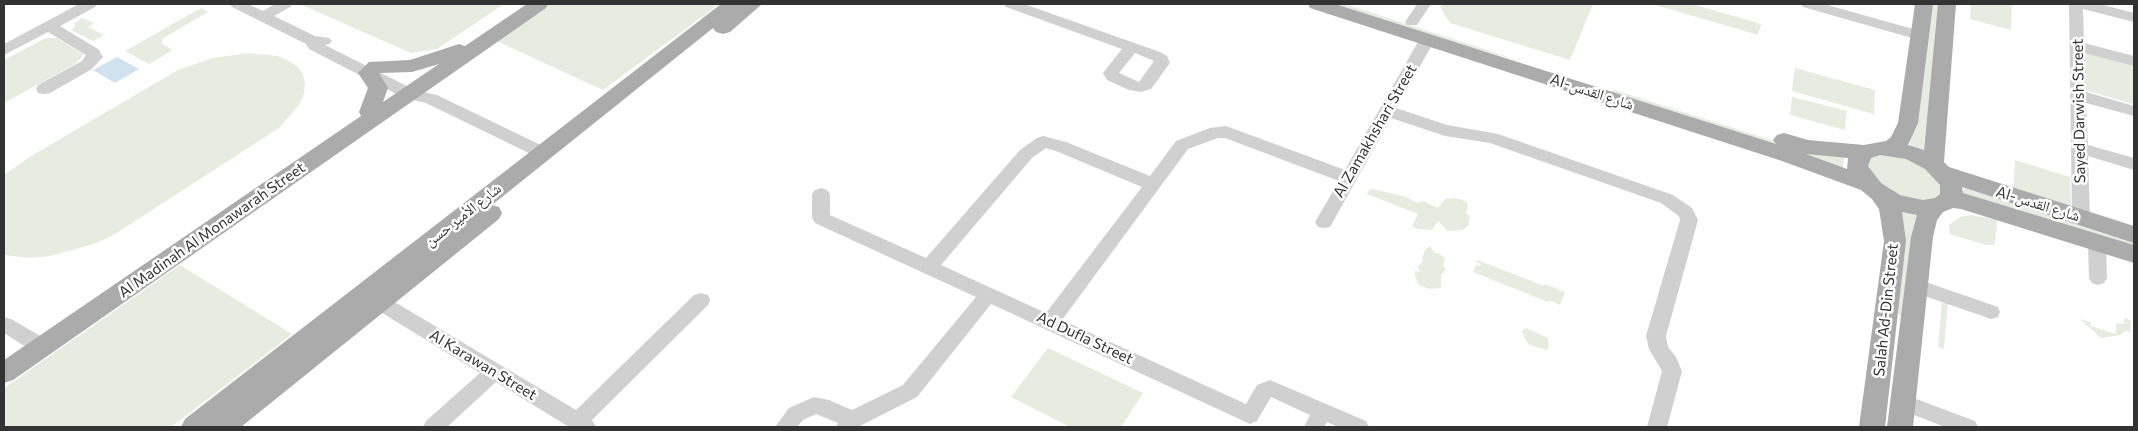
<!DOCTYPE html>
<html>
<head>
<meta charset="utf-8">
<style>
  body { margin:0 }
  #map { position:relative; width:2138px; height:431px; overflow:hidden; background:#fff; font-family:Commissioner,sans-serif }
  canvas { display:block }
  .frame { position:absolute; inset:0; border:5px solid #333; pointer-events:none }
</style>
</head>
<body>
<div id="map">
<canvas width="2138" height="431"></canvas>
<div class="frame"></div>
</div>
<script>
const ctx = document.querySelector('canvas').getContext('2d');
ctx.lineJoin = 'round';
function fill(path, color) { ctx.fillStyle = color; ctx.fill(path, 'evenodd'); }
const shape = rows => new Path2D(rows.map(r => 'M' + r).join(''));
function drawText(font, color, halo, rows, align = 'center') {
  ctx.font = font + ' Commissioner,"Noto Naskh Arabic",sans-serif'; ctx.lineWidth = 5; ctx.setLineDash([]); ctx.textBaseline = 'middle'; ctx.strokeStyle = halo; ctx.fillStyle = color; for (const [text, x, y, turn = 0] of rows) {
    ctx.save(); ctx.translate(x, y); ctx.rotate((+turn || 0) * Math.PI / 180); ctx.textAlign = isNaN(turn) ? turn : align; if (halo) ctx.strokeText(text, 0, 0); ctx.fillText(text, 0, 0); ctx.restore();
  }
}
fill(shape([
  [304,4,504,4,437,49,411,53,302,5],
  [539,4,719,4,603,90,490,38],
  [1328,4,1345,4,1533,65,1471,47,1445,42],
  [1443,4,1593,4,1570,60,1450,23,1440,7],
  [1652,4,1692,4,1761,24,1758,35],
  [1930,4,1941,4,1923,151,1909,146],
  [1971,4,2012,4,2011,30,1970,19],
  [201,8,208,12,162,39,162,44,173,50,149,64,125,51],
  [82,18,94,23,88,27,104,35,93,41,71,30,74,28,75,23],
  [49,38,57,38,83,54,82,57,75,64,4,103,4,60,44,39],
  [2082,51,2134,65,2134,104,2084,90],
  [248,53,278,56,289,61,298,67,303,75,305,84,304,94,299,105,279,128,115,234,94,244,50,256,30,258,4,255,4,175,31,156,178,70,213,58],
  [1795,68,1875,90,1874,114,1792,91],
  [1561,76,1610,91,1614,90,1793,147,1844,156,1843,169,1559,77],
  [1792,97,1847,111,1845,130,1790,115],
  [1876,153,1914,158,1945,189,1937,200,1902,200,1865,171,1868,157],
  [2015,160,2070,177,2071,210,2013,192],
  [1965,188,2134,242,2134,249,1965,197,1962,192],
  [1373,189,1406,197,1417,203,1423,201,1438,208,1445,199,1455,198,1465,201,1468,204,1466,213,1470,216,1468,226,1463,230,1447,231,1438,221,1432,230,1417,229,1412,226,1418,214,1367,194,1368,191],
  [1900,212,1910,212,1917,215,1902,318,1896,311],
  [1971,215,1997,220,1995,245,1986,245,1950,234,1949,225,1960,217],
  [1430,246,1434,253,1439,253,1445,259,1443,266,1446,269,1441,275,1441,288,1430,289,1419,285,1415,276,1415,271,1421,272,1418,267,1423,260,1422,258,1425,250],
  [1477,260,1544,286,1545,284,1565,292,1560,305,1549,300,1548,302,1473,272,1476,265,1480,266,1481,264,1476,262],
  [180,265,292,334,171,427,4,427,4,388],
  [1942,300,1948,302,1944,349,1938,347],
  [2126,318,2131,321,2130,332,2125,331,2121,335,2101,338,2080,319,2090,322,2091,326,2116,334,2116,323,2124,324,2124,319],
  [1526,328,1548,338,1549,347,1546,350,1528,344,1523,334,1522,331],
  [1048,348,1143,393,1121,427,1070,427,1011,397]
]), '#e6ecdf');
fill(shape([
  [117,57,139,69,115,83,93,70]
]), '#cfe2ee');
fill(shape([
  [79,4,97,4,95,7,60,26,98,49,103,57,92,69,50,93,44,94,38,93,36,89,38,85,82,61,86,55,48,32,4,55,4,44,79,4],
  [230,4,248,4,263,11,275,4,292,4,290,7,274,16,315,36,329,38,332,41,329,44,325,45,415,90,437,95,549,149,551,153,549,157,543,159,537,157,426,103,404,98,309,49,306,44,232,7,230,4],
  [1004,4,1024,4,1160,52,1167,56,1170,63,1151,89,1141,92,1129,90,1107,80,1103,73,1122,49,1006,7,1004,4],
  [1135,53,1154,61,1139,82,1119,73,1135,53],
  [1417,4,1431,4,1417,25,1407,25,1405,22,1417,4],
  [1801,4,1824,4,1924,32,1926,35,1924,38,1919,40,1803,7,1801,4],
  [2069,4,2100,4,2134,13,2134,22,2083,9,2084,43,2134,56,2134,66,2085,53,2086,92,2134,106,2134,116,2086,103,2088,145,2134,158,2134,170,2088,156,2090,218,2087,223,2081,224,2075,223,2072,218,2069,4],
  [1427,35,1432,37,1435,40,1396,108,1447,125,1498,134,1673,195,1692,208,1698,220,1666,336,1668,347,1676,357,1682,371,1667,427,1647,427,1662,371,1649,349,1646,336,1680,220,1679,216,1661,203,1490,143,1445,136,1391,118,1330,227,1324,228,1318,227,1315,222,1339,181,1225,138,1218,138,1188,149,1062,320,1246,404,1257,385,1270,380,1366,421,1369,427,1338,427,1327,422,1324,427,1304,427,1310,415,1271,397,1257,421,1250,424,991,304,917,397,858,427,836,427,838,423,816,414,803,420,797,427,775,427,789,408,814,397,829,400,852,410,903,385,976,297,815,223,812,218,812,194,815,190,821,188,827,190,830,194,830,215,926,258,1020,150,1037,138,1043,136,1066,142,1150,176,1176,141,1210,128,1226,126,1345,170,1419,40,1422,37,1427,35],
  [1046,148,1056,151,1142,187,1046,313,941,265,1032,158,1046,148],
  [2097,236,2103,238,2106,243,2107,278,2104,283,2098,285,2092,283,2089,278,2088,243,2091,238,2097,236],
  [1917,279,1998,307,2000,312,1998,317,1991,319,1910,291,1908,286,1910,281,1917,279],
  [701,293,708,295,710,300,708,305,592,420,596,427,569,427,496,382,447,427,423,427,426,421,480,373,374,308,372,303,374,298,381,296,388,298,576,410,694,295,701,293],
  [4,317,11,319,49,341,52,347,49,353,42,355,35,353,4,333,4,317],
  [1903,394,1975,421,1978,427,1945,427,1896,408,1893,402,1896,396,1903,394]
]), '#d0d0d0');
fill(shape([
  [527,4,548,4,546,8,13,380,4,383,4,360,361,116,359,112,368,88,358,73,369,62,410,60,459,44,465,46,527,4],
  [439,64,383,102,388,88,379,73,412,72,439,64],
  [721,4,762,4,730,32,723,34,716,32,713,28,492,205,499,207,502,213,499,219,241,427,181,427,185,419,721,4],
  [1308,4,1335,4,1776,144,1773,140,1777,135,1784,133,1808,140,1864,145,1886,141,1891,137,1898,123,1915,4,1933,4,1918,123,1908,145,1924,150,1938,4,1956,4,1944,162,1949,167,2134,226,2134,243,1962,187,1963,193,2134,245,2134,263,1961,209,1953,208,1943,212,1937,220,1933,237,1913,427,1887,427,1911,237,1917,215,1902,212,1906,241,1885,427,1859,427,1884,241,1879,209,1872,199,1861,190,1782,161,1310,8,1308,4],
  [1806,154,1848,158,1847,169,1806,154],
  [1880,155,1906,159,1925,169,1940,185,1940,194,1935,198,1923,200,1900,195,1881,183,1868,166,1871,158,1880,155]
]), '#ababab');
drawText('15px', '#333', '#fff', [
  ["Al-شارع القدس",1592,92,18],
  ["Sayed Darwish Street",2079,111,-91],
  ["Al Zamakhshari Street",1375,131,-60],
  ["Al-شارع القدس",2038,204,17],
  ["شارع الأمير حسن",463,215,-38],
  ["Al Madinah Al Monawarah Street",212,230,-35],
  ["Salah Ad-Din Street",1886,310,-84],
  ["Ad Dufla Street",1085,338,25],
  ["Al Karawan Street",483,365,31]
]);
</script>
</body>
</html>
